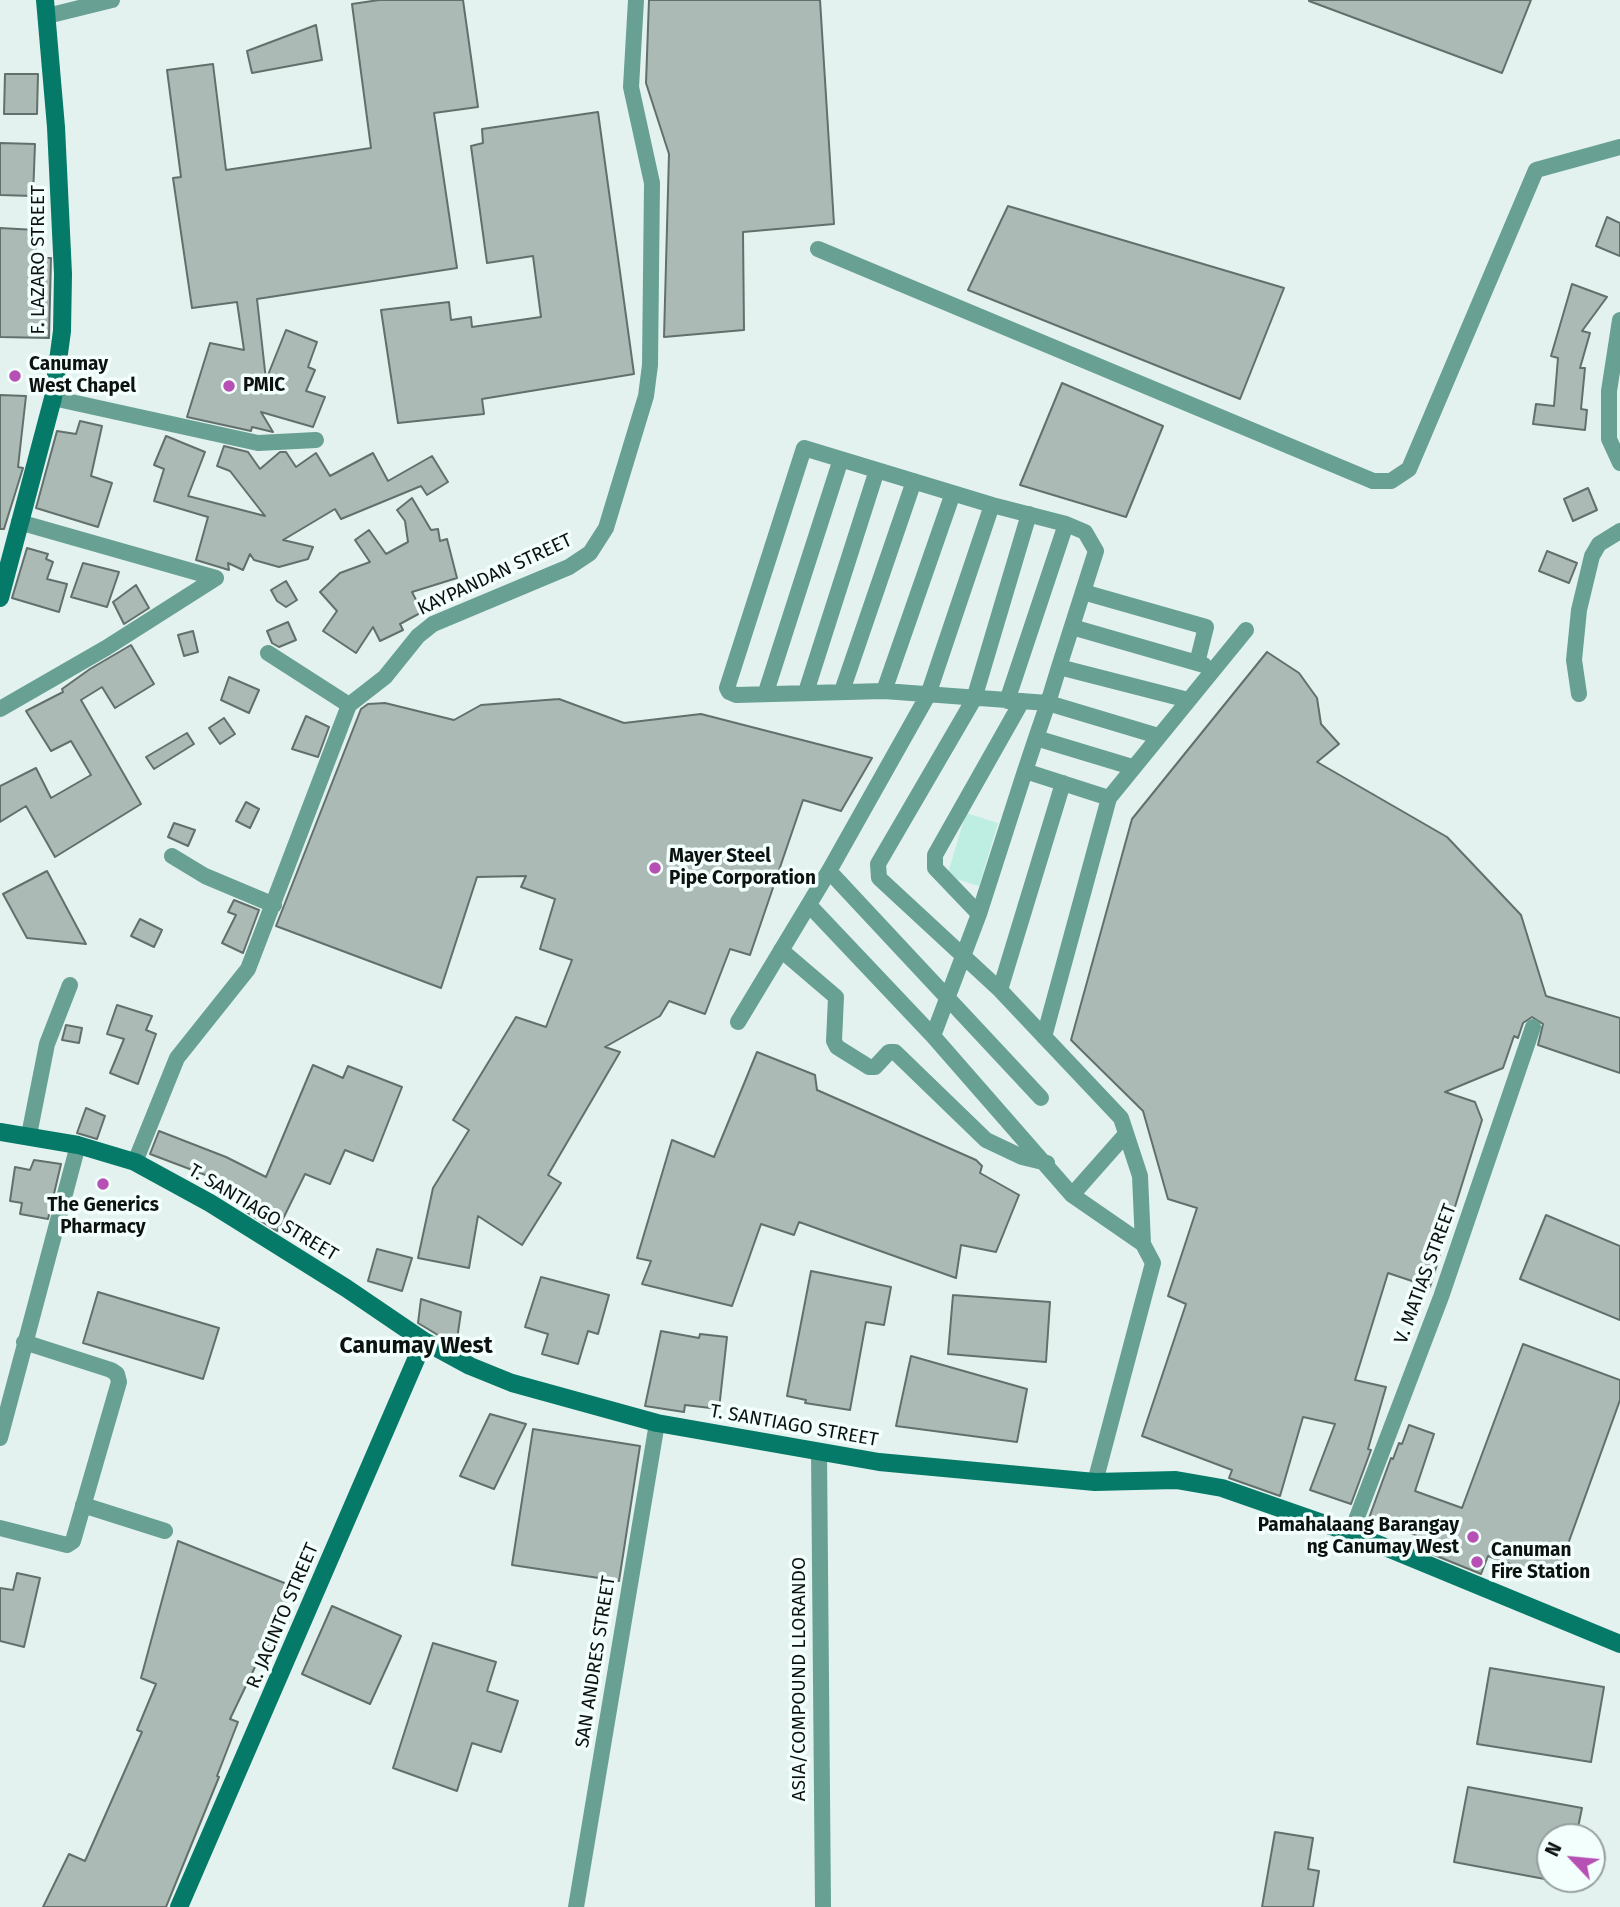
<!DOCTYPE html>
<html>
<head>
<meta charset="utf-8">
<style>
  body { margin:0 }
  #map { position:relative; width:1620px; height:1907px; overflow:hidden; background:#e3f2ee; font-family:"Fira Sans",sans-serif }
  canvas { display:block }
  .north { position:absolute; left:1536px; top:1823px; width:70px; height:70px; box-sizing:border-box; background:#f3fffc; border:2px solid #97a09e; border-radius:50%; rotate:296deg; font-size:19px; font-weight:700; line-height:28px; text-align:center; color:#0d1210 }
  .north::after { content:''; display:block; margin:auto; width:24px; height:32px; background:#b650b5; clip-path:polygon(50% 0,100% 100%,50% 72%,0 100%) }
</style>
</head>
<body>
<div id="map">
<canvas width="1620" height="1907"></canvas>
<div class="north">N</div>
</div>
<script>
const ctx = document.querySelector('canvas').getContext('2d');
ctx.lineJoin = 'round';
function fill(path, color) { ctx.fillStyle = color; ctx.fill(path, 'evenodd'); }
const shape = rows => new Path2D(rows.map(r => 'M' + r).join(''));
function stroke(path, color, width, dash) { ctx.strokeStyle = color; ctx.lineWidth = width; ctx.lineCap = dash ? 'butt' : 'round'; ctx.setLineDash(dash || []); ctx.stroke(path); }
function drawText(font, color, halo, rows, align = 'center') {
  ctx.font = font + ' "Fira Sans",sans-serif'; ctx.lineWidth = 7; ctx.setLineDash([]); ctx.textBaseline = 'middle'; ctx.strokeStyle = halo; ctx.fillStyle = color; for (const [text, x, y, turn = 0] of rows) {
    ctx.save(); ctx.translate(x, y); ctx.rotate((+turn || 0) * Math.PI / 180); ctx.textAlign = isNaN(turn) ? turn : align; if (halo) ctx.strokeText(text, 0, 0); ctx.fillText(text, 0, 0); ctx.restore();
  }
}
fill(shape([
  [966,813,998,823,979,886,947,876]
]), '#beede1');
const building = shape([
  [379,0,463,0,478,107,434,113,457,268,257,299,266,380,286,330,317,342,308,367,315,370,306,391,325,397,313,427,261,412,273,432,252,427,251,431,187,417,210,343,244,350,237,302,192,308,173,178,181,177,167,70,213,64,226,170,371,148,352,4,379,0],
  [649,0,820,0,834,224,743,232,744,330,664,337,669,154,646,83,649,0],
  [1531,0,1502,73,1309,1,1309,0,1531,0],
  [316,25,322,60,252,73,247,51,316,25],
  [5,74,38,74,37,114,4,114,5,74],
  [598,112,634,374,482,399,484,414,398,423,381,310,449,302,451,320,471,317,472,327,541,317,533,256,487,263,471,146,483,143,482,129,598,112],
  [0,143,35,144,33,196,0,195,0,143],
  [1008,206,1284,288,1240,399,968,290,1008,206],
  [1607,217,1620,223,1620,256,1596,246,1607,217],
  [0,228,36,230,36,258,51,258,49,338,0,337,0,228],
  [1572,284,1607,297,1582,331,1590,333,1580,368,1585,368,1581,409,1587,410,1585,430,1533,424,1536,404,1554,406,1558,358,1551,356,1572,284],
  [1062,383,1163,426,1126,517,1020,485,1062,383],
  [0,395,26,396,18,467,23,468,4,529,0,529,0,395],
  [80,421,102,426,91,476,112,483,98,527,36,508,57,431,76,434,80,421],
  [166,436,205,452,188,496,265,516,230,471,217,466,224,446,248,452,260,469,280,452,286,452,296,467,316,453,330,476,373,453,388,481,432,456,448,482,427,495,421,486,341,519,335,509,283,540,313,547,308,559,279,567,254,560,250,554,243,570,228,563,229,570,196,560,208,517,154,501,164,469,154,465,166,436],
  [1588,488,1597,510,1573,521,1564,499,1588,488],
  [412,498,431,530,438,529,440,541,447,539,457,578,412,592,422,612,400,624,403,630,380,641,373,627,356,653,323,631,337,611,320,592,340,573,370,562,355,540,369,530,386,554,408,542,405,521,397,510,412,498],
  [27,548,48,554,46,559,53,562,47,579,67,584,59,612,12,598,27,548],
  [1547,551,1577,563,1569,583,1539,571,1547,551],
  [83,563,119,572,107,607,71,597,83,563],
  [286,581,297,600,286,607,277,601,271,590,286,581],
  [136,585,149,608,124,624,113,602,136,585],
  [288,622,296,640,279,647,272,643,267,631,288,622],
  [193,631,198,652,184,656,178,635,193,631],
  [131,645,154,684,115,708,102,687,81,700,141,804,55,857,26,806,0,822,0,786,36,768,51,798,91,775,71,741,51,751,26,711,63,692,62,689,90,669,131,645],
  [1267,652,1299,673,1317,698,1321,724,1339,744,1317,762,1447,837,1521,915,1546,996,1620,1018,1620,1073,1538,1045,1543,1024,1532,1017,1523,1023,1518,1038,1514,1036,1503,1068,1445,1092,1475,1102,1482,1120,1430,1287,1388,1273,1355,1380,1386,1387,1368,1449,1371,1450,1351,1504,1310,1490,1335,1424,1303,1417,1280,1496,1229,1478,1232,1470,1142,1436,1186,1304,1168,1296,1197,1208,1168,1199,1143,1111,1071,1040,1132,819,1267,652],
  [229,677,259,690,249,713,221,700,229,677],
  [559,699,624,723,701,714,872,758,841,811,803,800,750,955,730,949,705,1014,669,1001,660,1016,605,1047,620,1052,548,1175,561,1183,522,1245,478,1216,469,1268,418,1258,433,1188,469,1130,453,1120,516,1017,546,1027,572,960,540,949,555,899,521,887,526,876,477,877,441,988,276,926,361,709,368,704,385,703,454,720,481,705,559,699],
  [306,716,329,727,318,757,292,749,306,716],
  [224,718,235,734,220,744,209,728,224,718],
  [187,733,194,744,154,769,146,757,187,733],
  [246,802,259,809,250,828,236,821,246,802],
  [174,823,195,830,188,846,168,837,174,823],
  [47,871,86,944,27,938,3,894,47,871],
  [234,900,259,910,243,953,222,943,236,915,228,912,234,900],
  [140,919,162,930,154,947,131,936,140,919],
  [117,1005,152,1016,146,1030,156,1034,138,1084,110,1073,124,1039,107,1034,117,1005],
  [66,1025,82,1028,79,1043,62,1040,66,1025],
  [757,1052,815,1075,817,1090,976,1160,982,1166,980,1173,1019,1195,996,1252,961,1245,956,1278,799,1222,794,1235,761,1224,732,1306,642,1284,651,1261,637,1258,672,1140,714,1157,757,1052],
  [313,1065,343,1078,348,1066,402,1087,373,1161,345,1150,330,1184,305,1174,277,1231,243,1210,244,1207,218,1195,224,1182,150,1154,159,1131,226,1157,266,1177,313,1065],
  [86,1108,105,1116,97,1139,77,1133,86,1108],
  [34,1160,61,1164,48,1219,20,1214,22,1203,10,1201,15,1167,30,1170,34,1160],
  [1546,1215,1620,1246,1620,1320,1520,1279,1546,1215],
  [377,1249,412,1258,402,1291,368,1281,377,1249],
  [811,1271,891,1287,884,1325,866,1322,850,1410,805,1403,806,1400,787,1396,811,1271],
  [541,1277,609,1295,598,1334,588,1331,578,1364,542,1354,548,1334,525,1327,541,1277],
  [98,1292,219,1328,203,1379,83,1343,98,1292],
  [953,1295,1050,1302,1046,1362,948,1354,953,1295],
  [421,1299,461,1312,456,1346,418,1323,421,1299],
  [661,1331,699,1338,700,1334,727,1337,719,1409,685,1405,684,1412,645,1406,661,1331],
  [1523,1344,1620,1380,1620,1400,1555,1580,1488,1556,1481,1574,1412,1546,1416,1535,1369,1518,1391,1458,1393,1459,1399,1443,1402,1444,1409,1425,1434,1434,1415,1491,1462,1508,1523,1344],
  [911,1356,1027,1389,1017,1442,896,1426,911,1356],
  [490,1414,526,1424,494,1489,460,1476,490,1414],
  [533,1429,640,1446,619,1581,512,1565,533,1429],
  [178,1541,292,1586,268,1645,266,1644,230,1719,238,1722,217,1776,219,1777,166,1907,43,1907,69,1854,85,1861,142,1732,137,1730,156,1684,141,1678,178,1541],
  [17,1573,40,1578,24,1647,0,1641,0,1588,13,1590,17,1573],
  [332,1606,401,1636,370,1704,302,1674,332,1606],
  [433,1643,496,1662,487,1691,518,1701,501,1752,472,1743,457,1791,393,1768,433,1643],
  [1490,1668,1604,1687,1591,1762,1477,1744,1490,1668],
  [1468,1787,1582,1808,1576,1837,1550,1837,1550,1880,1454,1862,1468,1787],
  [1275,1832,1313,1838,1308,1869,1319,1871,1313,1907,1262,1907,1275,1832]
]);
fill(building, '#acbab6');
stroke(building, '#62706c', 2);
stroke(shape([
  [47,16,112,0],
  [818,249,1373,481,1391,481,1409,469,1536,170,1620,147],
  [1620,320,1609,391,1609,439,1620,463],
  [53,398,258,443,316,440],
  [1029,514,974,699,878,864,879,878,1000,990,1121,1118,1140,1176,1143,1244],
  [19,522,216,578],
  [1083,592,1206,627,1197,663],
  [1072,627,1204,665],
  [268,653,349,705],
  [1059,667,1188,700],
  [842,691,914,481],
  [884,691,953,493],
  [766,692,841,459],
  [806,692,877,470],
  [1579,694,1574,660,1579,610,1592,556,1599,544,1620,531],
  [1007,701,1066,524],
  [0,709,106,648,216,578],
  [1036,738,1132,767],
  [1025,771,1109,798],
  [172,856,205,876,274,905],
  [829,871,1041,1098],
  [809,905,933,1036,1072,1195,1143,1244,1153,1263,1095,1482],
  [979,914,935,868,935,855,1022,701],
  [781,950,836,997,834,1041,837,1047,869,1067,875,1067,889,1052,895,1052,986,1140,1022,1157,1047,1163],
  [1000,990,1063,783],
  [738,1022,829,871,928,695,992,505],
  [933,1036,979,914,1025,771,1036,738,1048,703,1059,667,1096,551,1085,532,1066,524,992,505,804,448,727,688,729,692,736,695,884,691,1048,703,1158,736],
  [1044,1037,1109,798,1246,630],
  [29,1135,47,1044,70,985],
  [135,1162,177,1058,248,969,349,705,385,677,418,636,433,624,569,567,590,553,606,528,646,396,650,365,652,183,631,87,636,0],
  [1072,1195,1126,1134],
  [0,1438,78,1145],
  [819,1452,823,1907],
  [83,1505,165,1531],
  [0,1528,67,1545,73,1541,119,1382,117,1374,111,1370,24,1342],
  [1351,1533,1441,1297,1533,1027],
  [576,1907,657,1423]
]), '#68a093', 16);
stroke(shape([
  [0,598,53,398,62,331,63,274,56,127,45,0],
  [0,1132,78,1145,135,1162,210,1203,346,1288,424,1341,470,1366,512,1383,657,1423,879,1462,1095,1482,1176,1480,1222,1488,1351,1533,1620,1644],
  [179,1907,424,1341]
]), '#067a68', 18);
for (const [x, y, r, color] of [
  [15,376,7,"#b650b5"],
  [229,386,7,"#b650b5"],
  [655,868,7,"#b650b5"],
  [103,1184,7,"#b650b5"],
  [1473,1537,7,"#b650b5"],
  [1477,1562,7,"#b650b5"]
]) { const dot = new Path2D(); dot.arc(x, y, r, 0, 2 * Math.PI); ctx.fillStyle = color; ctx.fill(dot); stroke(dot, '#f3fffc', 2.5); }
drawText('19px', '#0d1210', '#f3fffc', [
  ["F. LAZARO STREET",39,260,-90],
  ["KAYPANDAN STREET",495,575,-25],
  ["T. SANTIAGO STREET",263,1213,31],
  ["V. MATIAS STREET",1426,1274,-70],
  ["T. SANTIAGO STREET",794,1426,10],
  ["R. JACINTO STREET",283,1616,-67],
  ["SAN ANDRES STREET",596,1662,-81],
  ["ASIA/COMPOUND LLORANDO",800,1679,-90]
]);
drawText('bold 19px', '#0d1210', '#f3fffc', [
  ["Canumay",29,365],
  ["West Chapel",29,387],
  ["PMIC",243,386],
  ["Mayer Steel",669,857],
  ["Pipe Corporation",669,879],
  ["The Generics",103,1206,"center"],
  ["Pharmacy",103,1228,"center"],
  ["Pamahalaang Barangay",1459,1526,"right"],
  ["ng Canumay West",1459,1548,"right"],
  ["Canuman",1491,1551],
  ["Fire Station",1491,1573]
], 'left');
drawText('bold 23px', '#0d1210', '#f3fffc', [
  ["Canumay West",416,1347]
]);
</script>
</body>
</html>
